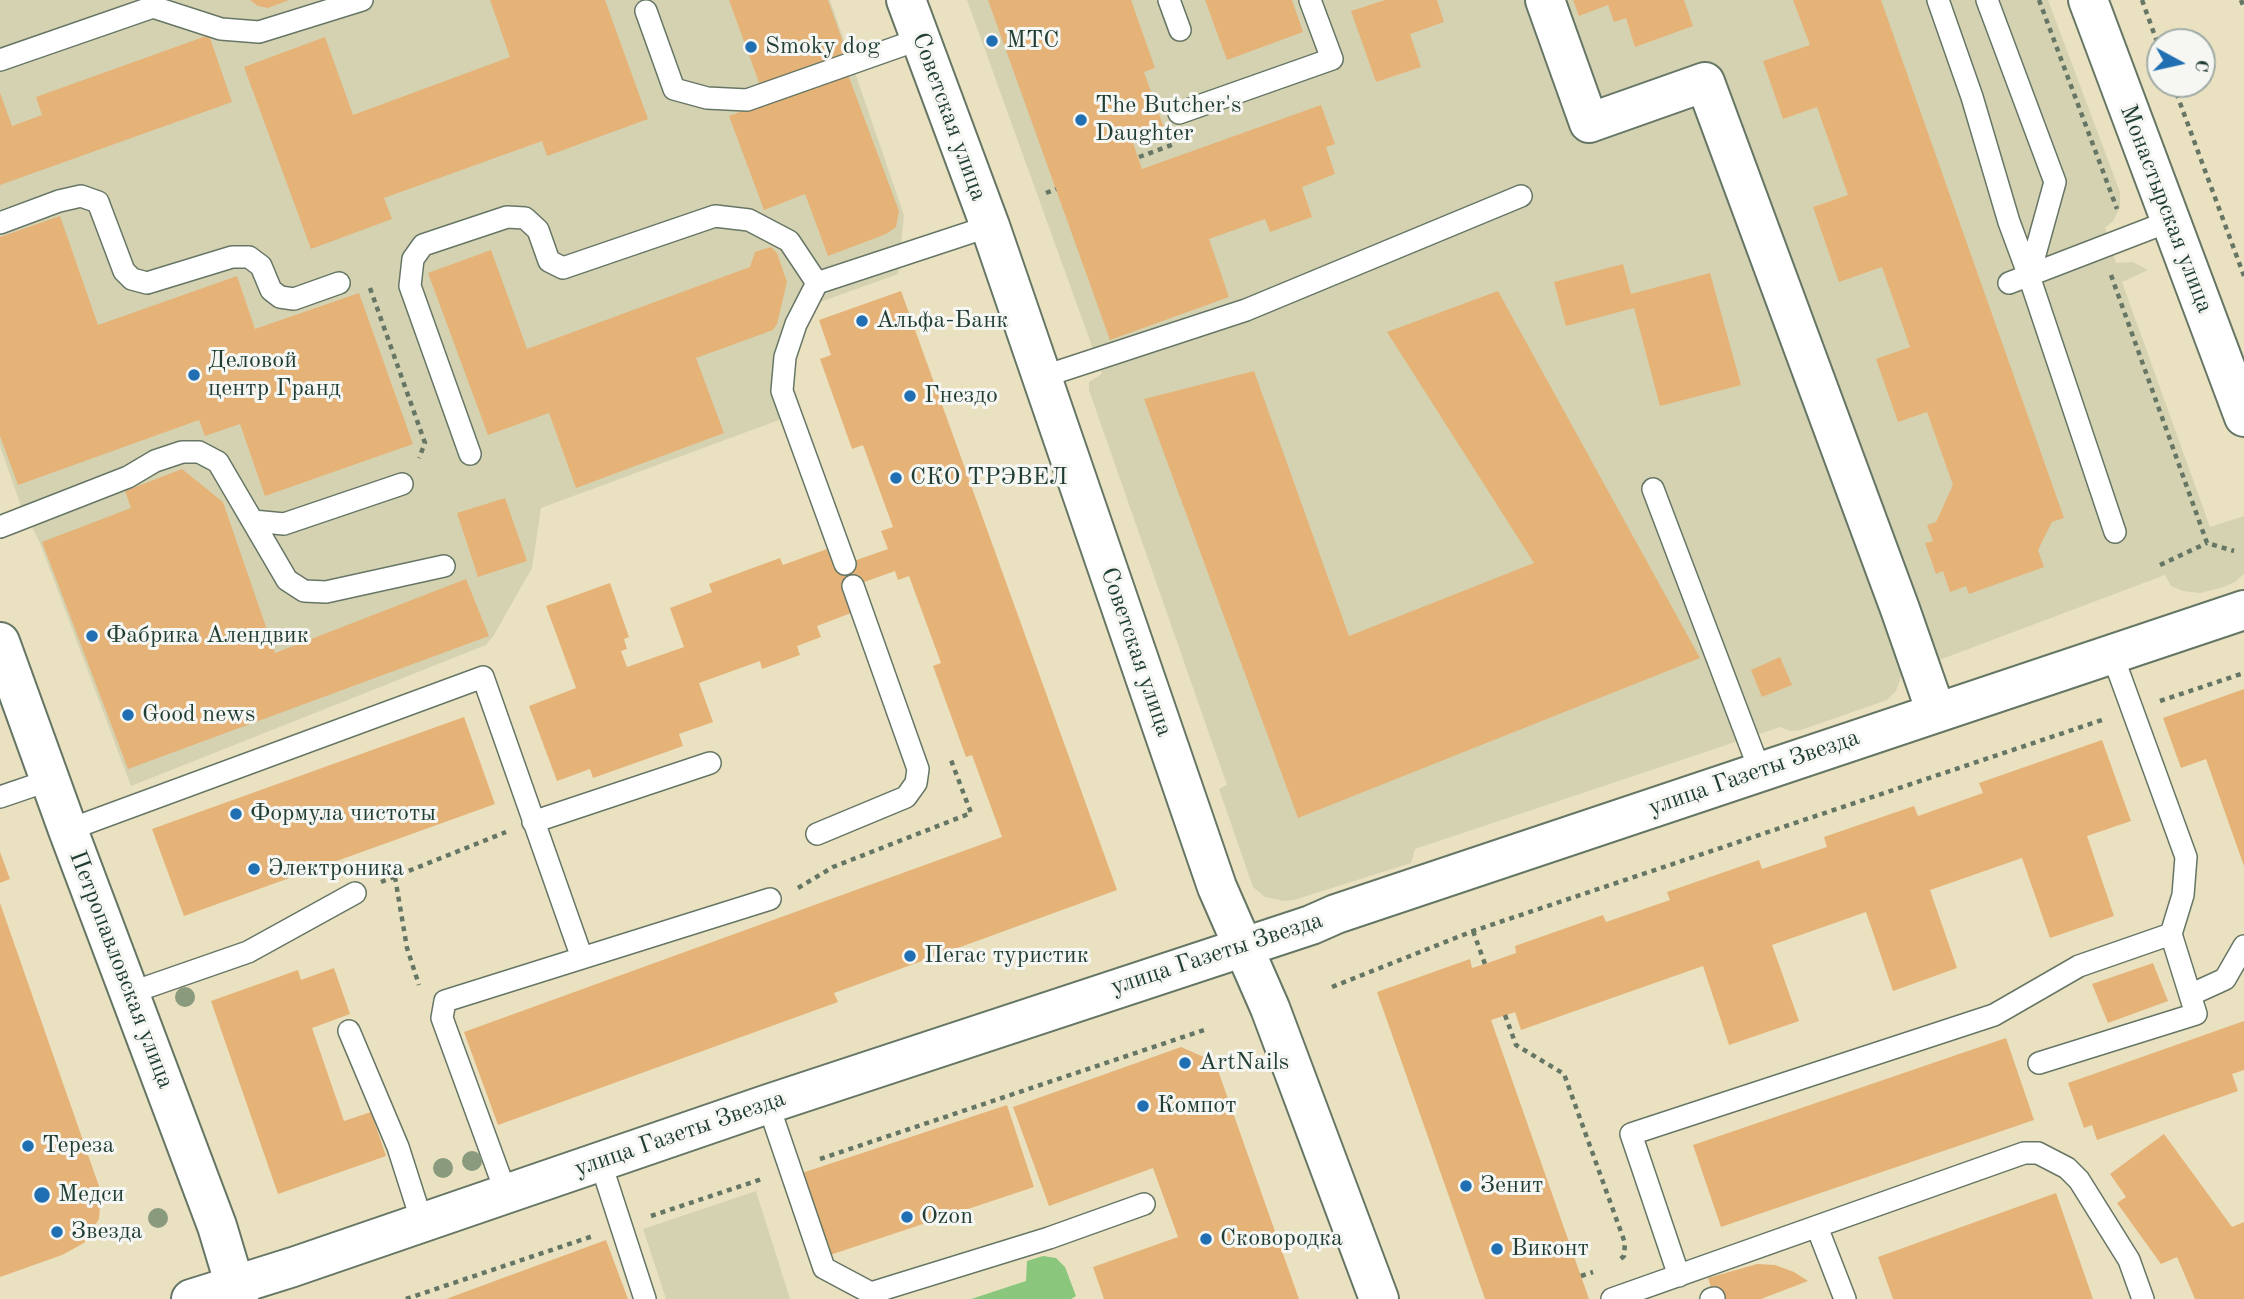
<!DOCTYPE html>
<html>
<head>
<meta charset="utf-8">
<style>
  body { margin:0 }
  #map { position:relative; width:2244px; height:1299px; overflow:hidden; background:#eae1c1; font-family:"Old Standard TT",serif }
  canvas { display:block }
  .north { position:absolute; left:2146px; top:28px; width:70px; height:70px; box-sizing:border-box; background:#f6f6f2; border:2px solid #a0aca6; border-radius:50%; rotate:98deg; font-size:19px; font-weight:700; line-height:28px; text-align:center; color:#1f3d34 }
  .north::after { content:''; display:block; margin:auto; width:24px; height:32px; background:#1f6fb2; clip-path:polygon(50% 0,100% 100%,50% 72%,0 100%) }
</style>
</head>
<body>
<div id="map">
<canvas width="2244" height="1299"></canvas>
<div class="north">С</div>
</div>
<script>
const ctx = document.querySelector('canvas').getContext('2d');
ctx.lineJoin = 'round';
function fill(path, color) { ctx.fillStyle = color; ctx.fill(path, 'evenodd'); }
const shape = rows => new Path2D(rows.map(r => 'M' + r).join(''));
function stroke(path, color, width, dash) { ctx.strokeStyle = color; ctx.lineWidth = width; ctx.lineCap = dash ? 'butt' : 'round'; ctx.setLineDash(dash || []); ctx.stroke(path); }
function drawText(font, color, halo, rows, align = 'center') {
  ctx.font = font + ' "Old Standard TT",serif'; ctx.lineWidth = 6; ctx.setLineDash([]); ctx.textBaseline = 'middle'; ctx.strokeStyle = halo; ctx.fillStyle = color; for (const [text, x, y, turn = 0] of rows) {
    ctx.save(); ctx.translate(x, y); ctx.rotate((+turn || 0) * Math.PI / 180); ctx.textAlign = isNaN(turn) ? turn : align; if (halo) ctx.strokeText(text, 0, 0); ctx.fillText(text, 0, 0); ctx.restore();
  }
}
fill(shape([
  [0,0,830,0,904,215,898,274,820,302,802,339,779,420,541,508,532,568,494,635,486,645,131,786,40,543,21,506,0,446],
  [967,0,2048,0,2120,192,2120,208,2113,221,2105,228,2116,263,2133,262,2148,270,2122,282,2210,527,2244,516,2244,574,2235,582,2221,588,2200,593,2183,591,2171,586,2165,575,1902,674,1896,691,1887,700,1801,730,1791,731,1780,727,1415,849,1411,863,1294,900,1284,901,1265,897,1253,887,1219,789,1227,785,1089,390,1089,382,1102,374],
  [756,1191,790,1299,666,1299,643,1229]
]), '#d5d2b2');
fill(shape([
  [1043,1256,1056,1258,1065,1267,1076,1296,1071,1299,971,1299,1026,1281,1027,1261]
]), '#8ac77d');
fill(shape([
  [250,0,289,0,268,8,258,6],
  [490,0,605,0,648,119,547,156,542,141,384,198,392,219,311,249,244,67,325,37,353,115,510,57],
  [729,0,828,0,848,56,761,88],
  [988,0,1131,0,1155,68,1144,72,1165,131,1133,143,1142,169,1321,105,1335,144,1326,147,1335,174,1302,187,1312,217,1270,232,1265,219,1209,239,1229,297,1110,340],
  [1205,0,1292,0,1303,32,1227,60],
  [1385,0,1437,0,1444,22,1410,34,1421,67,1376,82,1351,11],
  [1573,0,1684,0,1693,26,1635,47,1626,18,1614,22,1608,5,1579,16],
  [1793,0,1881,0,2064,518,2052,522,2038,550,2044,567,1969,594,1966,586,1950,592,1943,571,1936,574,1925,543,1933,541,1927,525,1936,522,1953,485,1927,412,1898,422,1876,359,1910,347,1882,267,1839,282,1813,207,1848,195,1817,107,1783,119,1763,61,1810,45],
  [209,35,232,102,0,185,0,93,12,126,42,115,36,97],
  [847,72,899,211,896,227,886,234,828,256,805,194,764,210,729,116],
  [60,216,98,325,237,276,255,329,359,293,413,444,265,496,240,424,205,436,199,420,18,485,0,436,0,237],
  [771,247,777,253,787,282,777,324,773,330,696,358,724,433,576,488,549,413,488,435,428,273,491,250,527,349,750,267,755,252],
  [1623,264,1631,294,1710,273,1741,385,1660,406,1634,308,1566,326,1554,282],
  [901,291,1117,890,834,993,838,1002,498,1125,464,1032,1002,837,972,755,966,757,933,666,941,663,909,576,898,580,895,571,842,590,851,613,817,626,821,637,797,646,800,655,762,669,760,661,699,683,713,722,679,734,683,746,593,778,590,769,557,781,529,706,576,688,546,606,610,583,629,637,624,639,627,649,621,651,627,667,684,647,670,608,712,592,709,584,780,558,783,565,827,549,834,568,888,549,881,531,893,527,863,445,852,449,820,359,831,355,819,320],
  [1498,291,1700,658,1298,818,1144,399,1254,371,1349,636,1534,563,1387,332],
  [182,469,223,502,275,653,466,579,489,636,128,769,42,542,131,508,125,491],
  [505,498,527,561,478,577,457,513],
  [1780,657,1792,685,1762,697,1751,670],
  [2244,689,2244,866,2206,759,2181,768,2163,718],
  [464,717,495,804,184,916,152,829],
  [2102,740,2131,821,2087,836,2114,916,2050,938,2022,858,1930,890,1957,968,1893,991,1866,912,1772,945,1799,1021,1729,1045,1703,966,1521,1030,1515,1012,1491,1020,1589,1299,1485,1299,1377,992,1470,959,1472,968,1485,964,1516,953,1515,946,1603,915,1606,922,1670,900,1667,892,1759,860,1762,869,1827,847,1824,837,1914,806,1918,816,1983,793,1979,783],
  [0,852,10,879,0,883],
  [0,903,101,1192,99,1219,84,1243,62,1255,0,1277],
  [2153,963,2168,1001,2108,1023,2092,984],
  [334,968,350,1014,312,1028,344,1121,371,1112,386,1156,278,1194,211,1001,298,970,301,980],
  [2244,1021,2244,1070,2232,1074,2238,1091,2097,1140,2092,1125,2084,1128,2068,1083],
  [2006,1038,2034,1120,1721,1227,1693,1145],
  [1181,1047,1215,1062,1299,1299,1104,1299,1093,1267,1178,1237,1153,1168,1049,1206,1013,1107],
  [1007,1105,1034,1187,830,1255,802,1173],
  [2164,1134,2232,1227,2244,1222,2244,1299,2195,1299,2177,1257,2161,1264,2117,1203,2126,1197,2110,1174],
  [2056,1193,2093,1299,1893,1299,1878,1257],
  [606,1240,628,1299,446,1299],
  [1757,1264,1775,1265,1794,1272,1808,1281,1761,1299,1715,1299,1708,1278]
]), '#e5b377');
const lane = shape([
  [1169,0,1180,30],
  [1938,0,1972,97,2009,222,2029,276],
  [1987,0,2055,182,2029,276,2115,532],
  [646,11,674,89,707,98,747,100,920,39],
  [0,60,153,7,221,29,259,32,362,0],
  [1179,113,1332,59,1310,0],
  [0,223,59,201,81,196,98,202,124,271,132,279,147,283,232,257,249,257,261,266,271,290,280,297,294,299,339,283],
  [2009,283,2170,221],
  [1042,377,1246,310,1521,196],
  [470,454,410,286,413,259,423,245,507,217,525,218,538,230,549,261,563,268,715,216,749,220,789,241,817,283],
  [1653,489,1760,771],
  [253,521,284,524,402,484],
  [0,527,128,477,155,461,182,452,199,452,218,462,287,580,304,591,326,592,444,566],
  [845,564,782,391,785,357,796,324,817,283,990,226],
  [0,797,50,780],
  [533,822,710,763],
  [68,830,483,677,582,958],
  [817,834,906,797,916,783,918,769,853,586],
  [130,993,248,952,355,893],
  [2190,995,2225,979,2244,946],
  [349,1031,398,1147,422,1222],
  [2039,1063,2196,1014,2171,934],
  [768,1104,824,1268,871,1293,1049,1238,1144,1204],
  [600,1161,645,1299],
  [506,1193,442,1018,445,1001,770,899],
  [1817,1227,1845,1299],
  [1679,1276,1631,1134,1994,1015,2079,966,2171,934,2183,895,2186,857,2112,654],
  [1612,1299,2024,1153,2038,1153,2067,1168,2079,1180,2129,1260,2143,1299],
  [1711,1299,1714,1298]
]);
const street = shape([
  [906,0,990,226,1217,887,1270,1008,1379,1299],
  [1545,0,1589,123,1705,82,1900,609,1936,712],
  [191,1299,293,1267,768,1104,1311,925,1336,914,2244,610]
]);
const secondary = shape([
  [2088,0,2244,417],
  [0,642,68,830,217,1226,239,1299]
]);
stroke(lane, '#667665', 24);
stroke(street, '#667665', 42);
stroke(secondary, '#667665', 42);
stroke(shape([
  [2039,0,2117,209],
  [2142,0,2160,50],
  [2241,0,2244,8],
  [2173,84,2244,276],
  [1139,157,1174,144],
  [1046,193,1056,189],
  [2111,275,2207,543,2234,551],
  [370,288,425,443,419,458],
  [2160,565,2207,543],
  [2160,701,2244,673],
  [395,877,407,948,419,985],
  [381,882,506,832],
  [798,888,833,867,971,813,951,760],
  [1473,931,1485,964],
  [1332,987,1473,931,2105,719],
  [1505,1015,1516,1045,1564,1074,1625,1243,1624,1256,1617,1262],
  [820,1159,1204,1030],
  [651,1216,762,1179],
  [1581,1276,1593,1272],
  [406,1299,593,1236]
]), '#667665', 4.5, [5, 5]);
stroke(lane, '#fff', 21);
stroke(street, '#fff', 38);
stroke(secondary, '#fff', 38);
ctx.fillStyle = '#899a7d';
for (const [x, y] of [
  [185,997],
  [472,1161],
  [443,1168],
  [158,1218]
]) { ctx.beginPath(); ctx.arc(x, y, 10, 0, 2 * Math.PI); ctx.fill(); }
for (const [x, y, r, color] of [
  [992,41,7,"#1f6fb2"],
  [751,47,7,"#1f6fb2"],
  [1081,120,7,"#1f6fb2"],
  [862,321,7,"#1f6fb2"],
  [194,375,7,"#1f6fb2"],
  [910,396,7,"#1f6fb2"],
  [896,478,7,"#1f6fb2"],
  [92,636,7,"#1f6fb2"],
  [128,715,7,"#1f6fb2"],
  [236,814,7,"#1f6fb2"],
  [254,869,7,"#1f6fb2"],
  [910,956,7,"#1f6fb2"],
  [1185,1063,7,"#1f6fb2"],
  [1143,1106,7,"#1f6fb2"],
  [28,1146,7,"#1f6fb2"],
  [1466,1186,7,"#1f6fb2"],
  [42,1195,9,"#1f6fb2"],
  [907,1217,7,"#1f6fb2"],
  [57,1232,7,"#1f6fb2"],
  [1206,1239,7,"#1f6fb2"],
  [1497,1249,7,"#1f6fb2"]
]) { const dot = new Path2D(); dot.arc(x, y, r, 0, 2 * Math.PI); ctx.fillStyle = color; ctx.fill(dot); stroke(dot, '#f6f6f2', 2.5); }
drawText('24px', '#1f3d34', '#f6f6f2', [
  ["МТС",1006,41],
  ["Smoky dog",765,47],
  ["The Butcher's",1095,106],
  ["Daughter",1095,134],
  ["Альфа-Банк",876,321],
  ["Деловой",208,361],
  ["центр Гранд",208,389],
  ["Гнездо",924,396],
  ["СКО ТРЭВЕЛ",910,478],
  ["Фабрика Алендвик",106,636],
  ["Good news",142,715],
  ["Формула чистоты",250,814],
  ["Электроника",268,869],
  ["Пегас туристик",924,956],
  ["ArtNails",1199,1063],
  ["Компот",1157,1106],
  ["Тереза",42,1146],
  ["Зенит",1480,1186],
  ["Медси",58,1195],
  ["Ozon",921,1217],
  ["Звезда",71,1232],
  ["Сковородка",1220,1239],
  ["Виконт",1511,1249]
], 'left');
drawText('24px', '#1f3d34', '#f6f6f2', [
  ["Советская улица",949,117,70],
  ["Монастырская улица",2166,209,69],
  ["Советская улица",1136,652,71],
  ["улица Газеты Звезда",1754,773,-19],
  ["улица Газеты Звезда",1217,954,-18],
  ["Петропавловская улица",121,970,69],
  ["улица Газеты Звезда",680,1134,-19]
]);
</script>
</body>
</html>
